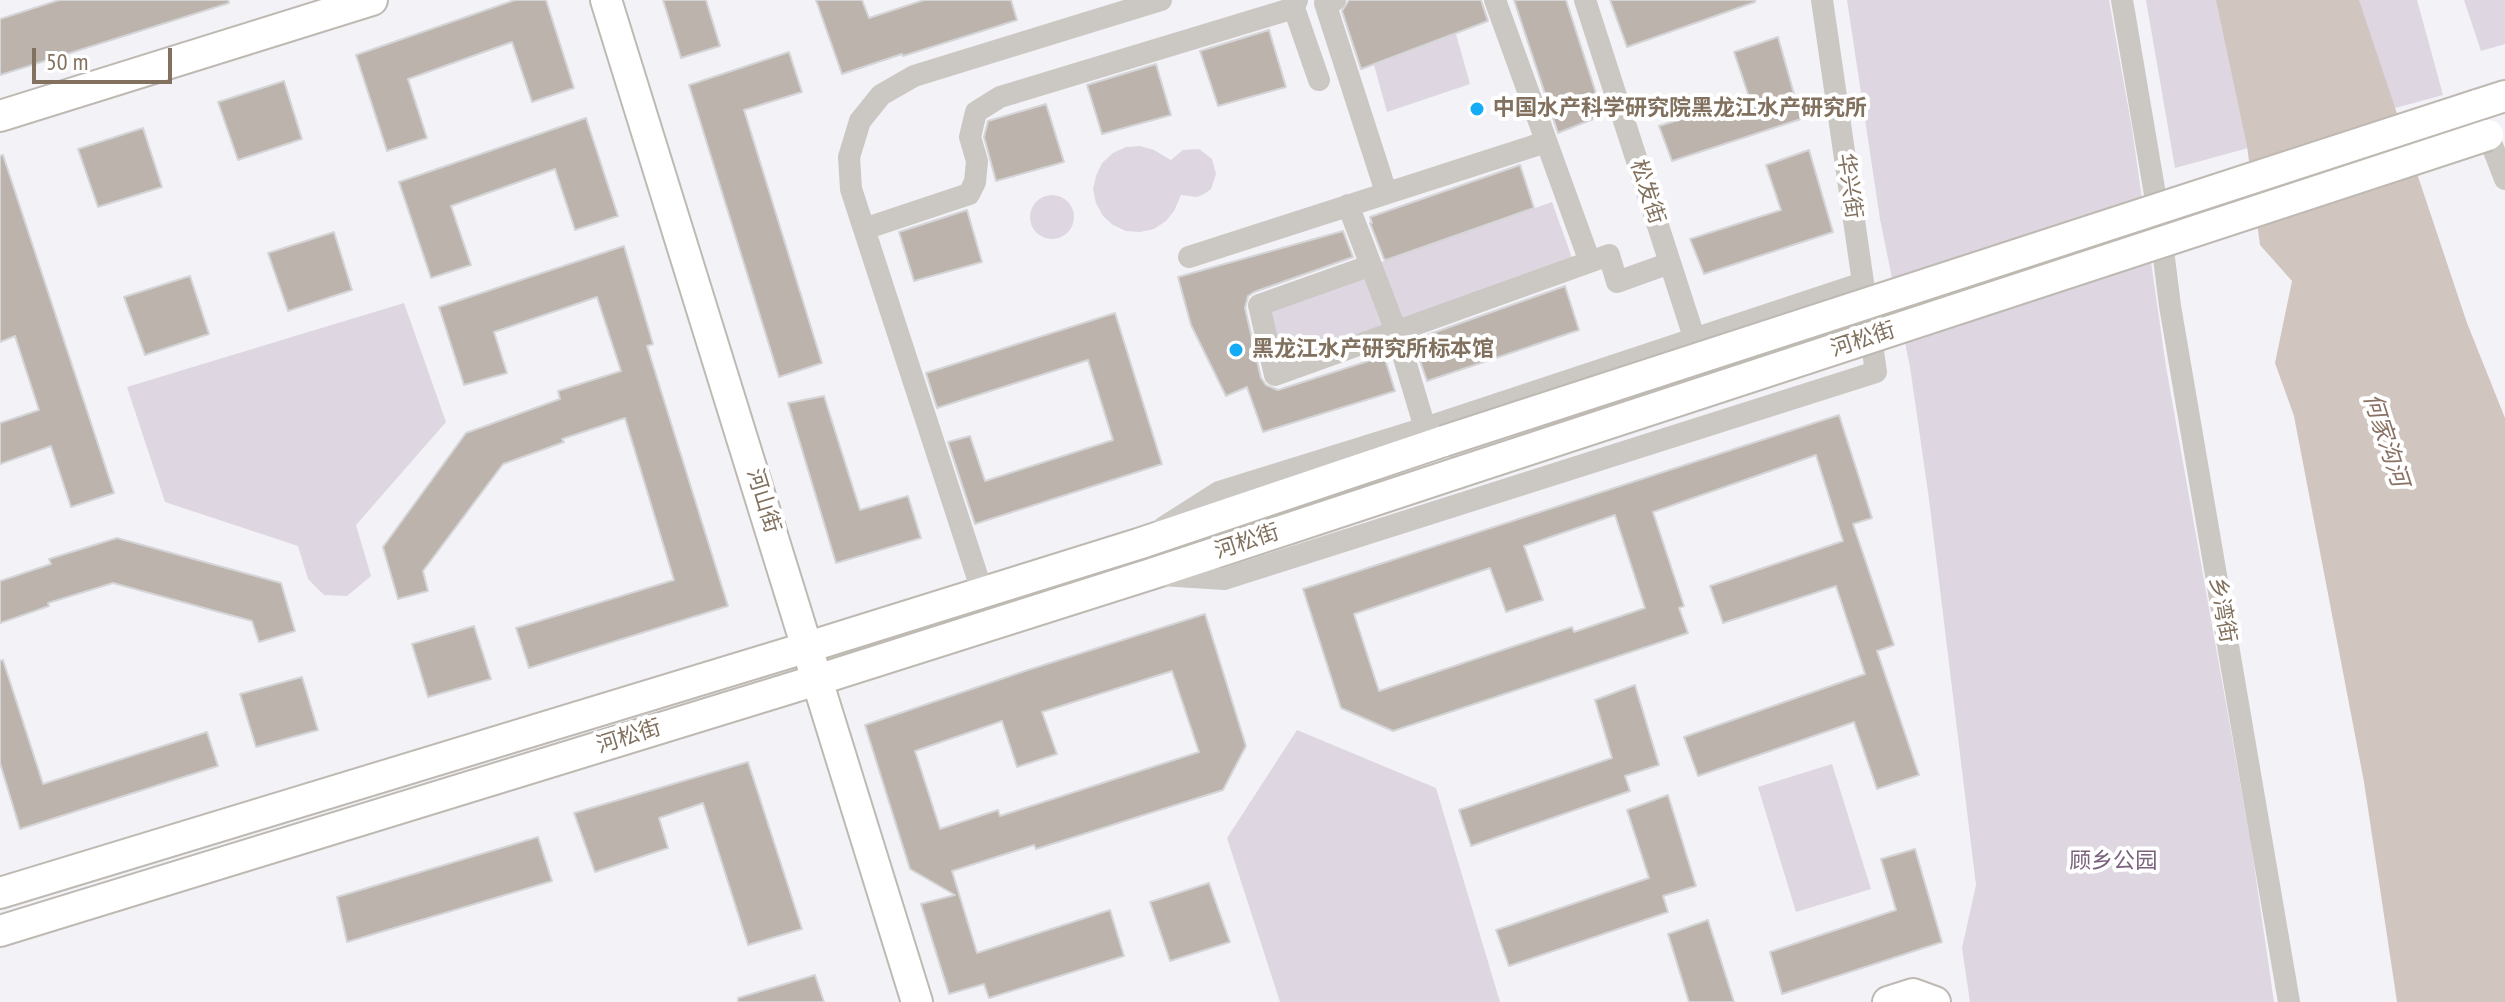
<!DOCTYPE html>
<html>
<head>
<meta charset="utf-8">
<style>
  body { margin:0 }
  #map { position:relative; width:2505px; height:1002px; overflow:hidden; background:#f3f2f7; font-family:"PT Sans Narrow",sans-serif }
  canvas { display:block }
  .scale { position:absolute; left:32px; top:48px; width:140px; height:36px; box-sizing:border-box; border:4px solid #81715e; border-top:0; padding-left:10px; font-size:24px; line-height:28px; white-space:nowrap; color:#81715e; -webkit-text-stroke:6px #fff; paint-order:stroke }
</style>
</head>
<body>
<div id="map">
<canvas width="2505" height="1002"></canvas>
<div class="scale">50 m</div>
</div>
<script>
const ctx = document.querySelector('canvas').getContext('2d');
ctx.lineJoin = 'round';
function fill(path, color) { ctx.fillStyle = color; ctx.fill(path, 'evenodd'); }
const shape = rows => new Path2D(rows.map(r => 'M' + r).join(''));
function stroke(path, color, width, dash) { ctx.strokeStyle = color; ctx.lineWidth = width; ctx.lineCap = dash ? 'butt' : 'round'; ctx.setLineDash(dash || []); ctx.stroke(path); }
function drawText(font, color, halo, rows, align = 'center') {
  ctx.font = font + ' "PT Sans Narrow","Noto Sans SC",sans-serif'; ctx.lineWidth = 8; ctx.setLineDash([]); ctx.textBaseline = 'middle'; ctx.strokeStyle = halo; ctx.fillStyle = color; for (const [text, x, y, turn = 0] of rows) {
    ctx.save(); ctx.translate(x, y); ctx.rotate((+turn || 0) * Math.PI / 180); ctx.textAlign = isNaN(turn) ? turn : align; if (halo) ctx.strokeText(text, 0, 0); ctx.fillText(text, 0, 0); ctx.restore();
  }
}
fill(shape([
  [1847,0,2109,0,2132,129,2166,367,2251,844,2274,1002,1970,1002,1962,948,1976,885,1929,499,1910,367,1880,219],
  [2146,0,2417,0,2443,95,2175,168],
  [2464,0,2505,0,2505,44,2481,51],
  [1456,34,1470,84,1387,112,1374,65],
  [1140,146,1154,150,1171,160,1183,150,1199,149,1212,159,1216,174,1211,189,1204,194,1197,197,1181,195,1174,211,1166,221,1154,229,1140,232,1126,231,1113,225,1103,216,1096,203,1093,189,1096,176,1102,163,1113,153,1126,147],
  '1030 217a22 22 0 1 1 44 0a22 22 0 1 1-44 0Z',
  [1552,202,1576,269,1275,375,1259,305],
  [404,303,446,422,356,525,371,576,347,596,324,595,308,579,298,546,165,502,127,387],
  [1297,730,1436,788,1500,1002,1280,1002,1227,838],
  [1832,764,1871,889,1796,912,1758,787]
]), '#ded6e1');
fill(shape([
  [2216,0,2359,0,2467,323,2505,418,2505,1002,2397,1002,2364,782,2294,416,2275,363,2292,281,2260,245,2247,146]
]), '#d1c6bf');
const building = shape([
  [59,0,228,0,229,3,0,75,0,19,59,0],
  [515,0,546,0,574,88,532,102,512,42,408,79,427,138,387,151,356,55,515,0],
  [663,0,706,0,720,46,681,58,663,0],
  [816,0,862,0,869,18,924,0,1011,0,1017,20,903,56,902,54,842,74,816,0],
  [1349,0,1481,0,1488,21,1361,69,1342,11,1349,0],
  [1514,0,1566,0,1603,115,1558,133,1514,0],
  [1610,0,1755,0,1755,2,1627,47,1610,0],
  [1269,30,1286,87,1218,106,1200,51,1269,30],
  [1778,37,1801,119,1672,161,1659,126,1749,97,1734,52,1778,37],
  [789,52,802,92,744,110,822,363,779,377,689,85,789,52],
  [1156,64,1171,115,1102,134,1087,85,1156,64],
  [284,81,302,139,238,160,218,102,284,81],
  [1046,104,1064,162,996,181,984,137,988,121,1046,104],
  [586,118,618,216,575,230,555,169,451,206,471,265,431,278,399,182,586,118],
  [143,128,162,187,98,207,78,149,143,128],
  [1809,150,1833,232,1704,274,1690,239,1781,210,1766,165,1809,150],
  [3,155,114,493,71,507,51,446,0,464,0,423,39,410,15,336,0,342,0,156,3,155],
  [1520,165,1534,208,1386,260,1384,259,1370,223,1372,223,1370,217,1520,165],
  [967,210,982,262,914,281,899,232,967,210],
  [1343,231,1353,257,1254,292,1248,296,1245,308,1261,378,1266,385,1278,390,1384,356,1395,391,1263,432,1247,387,1226,396,1191,325,1178,277,1343,231],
  [334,232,352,290,288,311,268,253,334,232],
  [624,246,653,344,647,346,728,606,529,668,516,628,674,580,625,418,562,439,564,442,503,464,423,571,428,591,398,599,383,547,466,433,560,399,558,391,621,371,597,297,494,332,507,373,464,385,439,307,624,246],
  [190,276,209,334,145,355,124,297,190,276],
  [1565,286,1579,330,1427,381,1413,340,1565,286],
  [1115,313,1162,464,975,524,948,442,970,436,985,481,1113,440,1088,360,937,408,926,373,1115,313],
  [824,396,860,510,908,496,921,538,836,563,788,403,824,396],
  [1839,415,1872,518,1853,524,1894,645,1877,651,1919,775,1877,789,1854,722,1698,776,1684,737,1865,674,1836,586,1723,623,1710,586,1843,541,1816,455,1653,512,1684,606,1679,608,1688,633,1393,731,1341,708,1303,589,1839,415],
  [1615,515,1645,608,1574,632,1572,627,1379,691,1354,614,1490,568,1506,612,1543,600,1524,546,1615,515],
  [117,538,281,583,295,631,259,642,252,621,113,583,48,603,49,606,0,623,0,581,51,564,49,559,117,538],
  [1205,614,1246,746,1223,790,1036,849,1034,845,952,871,977,953,1110,910,1124,956,989,998,984,984,949,994,921,904,955,895,910,869,865,725,1028,670,1205,614],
  [1172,671,1199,752,1000,816,998,810,940,829,915,751,1002,721,1017,767,1057,754,1042,712,1172,671],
  [474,626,491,679,428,697,412,644,474,626],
  [3,660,43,784,207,732,218,766,20,829,0,763,0,661,3,660],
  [302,677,318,730,256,747,240,694,302,677],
  [1635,685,1659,765,1625,776,1630,791,1471,846,1459,810,1612,758,1595,700,1635,685],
  [748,762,802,929,748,945,703,803,659,818,668,848,595,872,574,813,748,762],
  [1668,795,1696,886,1663,896,1668,912,1509,966,1496,930,1649,878,1627,810,1668,795],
  [538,837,552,881,347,942,337,897,538,837],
  [1915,849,1942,942,1782,994,1770,952,1896,910,1881,859,1915,849],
  [1209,883,1230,942,1170,961,1150,902,1209,883],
  [1708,920,1734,1002,1689,1002,1668,934,1708,920],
  [815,975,824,1002,738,1002,738,998,815,975]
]);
fill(building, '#bbb3ac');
stroke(building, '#d5d5d8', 2);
const secondary = shape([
  [606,0,917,1002],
  [2477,105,2505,96],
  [0,116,372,0],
  [0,893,808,647,1138,544,1444,441],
  [0,931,817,680,1151,574,1457,473],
  [1888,1002,1913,994,1935,1002]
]);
stroke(secondary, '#beb9b2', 34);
stroke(shape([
  [1335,0,1325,3,1386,192],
  [1495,0,1586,251],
  [1585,0,1694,337],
  [2122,0,2159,218,2170,306,2289,1002],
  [1294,8,1319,80],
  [2488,135,2505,179],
  [1348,205,1396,331,1425,428],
  [864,229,969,194,975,182,977,161,970,137,976,112,1000,97,1294,8,1297,0],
  [1189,257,1546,142],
  [1369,266,1259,305,1275,375,1609,255,1617,282,1670,263],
  [1164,527,1219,492,1425,428,1863,283],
  [1162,575,1224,579,1876,372,1822,0],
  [982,591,851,189,849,157,860,121,881,95,914,76,1161,0]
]), '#cbc7c3', 22);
stroke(secondary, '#fff', 30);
const secondaryBridge = shape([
  [1444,441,2477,105],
  [1457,473,2488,135]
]);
stroke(secondaryBridge, '#beb9b2', 34, []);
stroke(secondaryBridge, '#fff', 30);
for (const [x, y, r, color] of [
  [1477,109,8,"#14acf4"],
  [1236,350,8,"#14acf4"]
]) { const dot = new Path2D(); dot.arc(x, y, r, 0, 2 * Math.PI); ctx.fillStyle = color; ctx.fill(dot); stroke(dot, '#fff', 3); }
drawText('bold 22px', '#81715e', '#fff', [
  ["中国水产科学研究院黑龙江水产研究所",1493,109],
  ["黑龙江水产研究所标本馆",1252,350]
], 'left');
drawText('22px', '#81715e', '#fff', [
  ["华兴街",1849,186,82],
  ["松发街",1647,192,72],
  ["河松街",1863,340,-18],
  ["河山街",763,501,73],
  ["河松街",1247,542,-18],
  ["乡湾街",2222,610,80],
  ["河松街",629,737,-17]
]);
drawText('22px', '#7a627d', '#fff', [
  ["顾乡公园",2113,862]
]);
drawText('italic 24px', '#8b7163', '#fff', [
  ["何家沟河",2385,440,72]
]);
</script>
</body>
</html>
